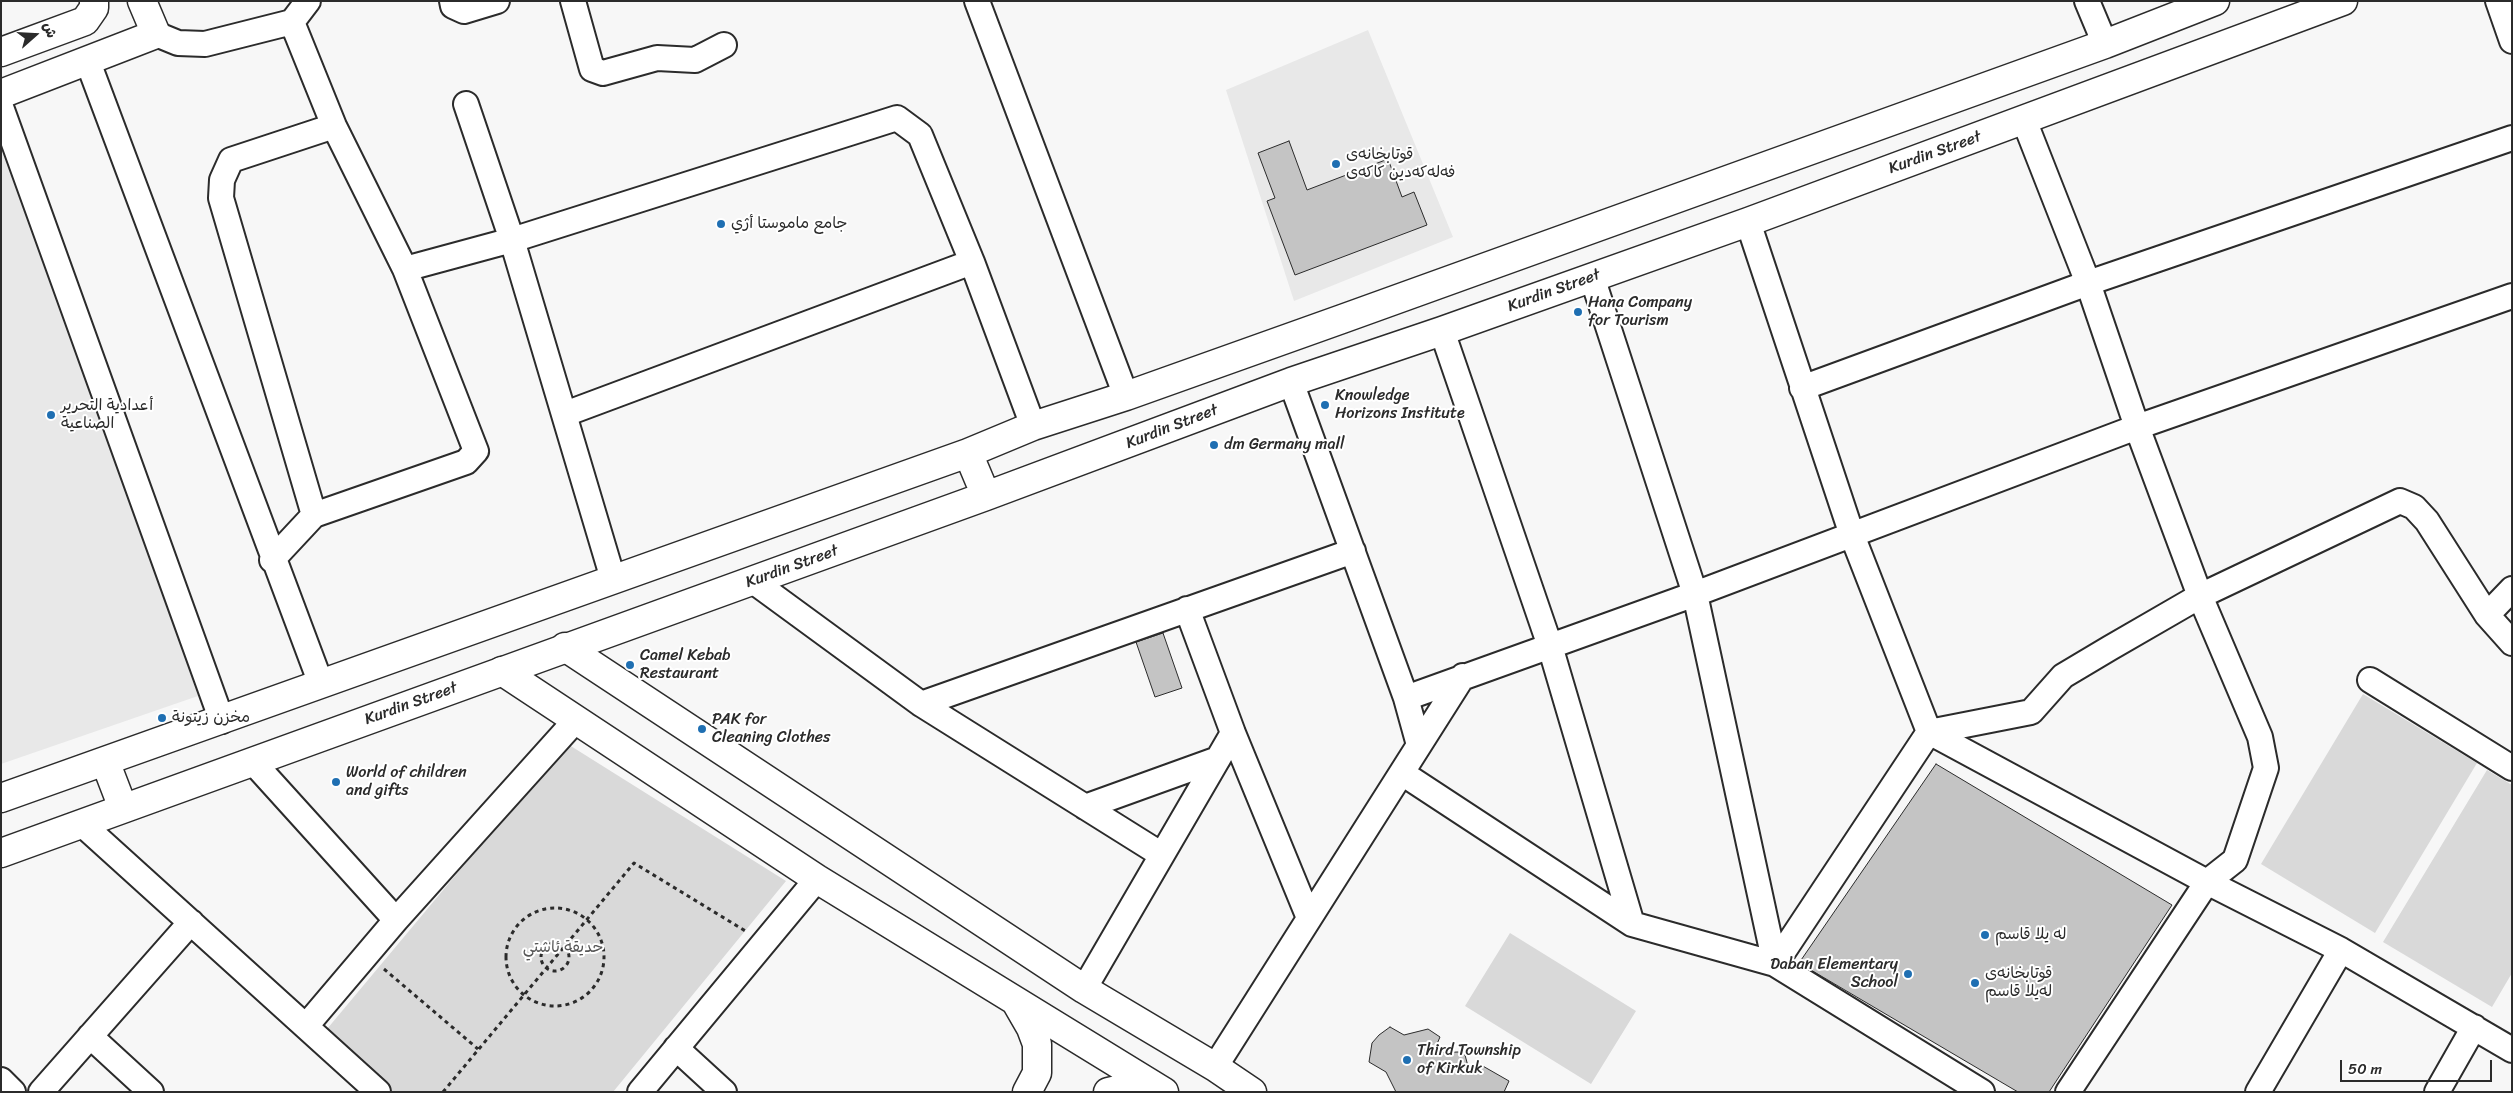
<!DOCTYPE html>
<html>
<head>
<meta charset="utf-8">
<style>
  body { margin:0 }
  #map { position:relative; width:2513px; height:1093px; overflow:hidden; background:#f7f7f7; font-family:Sriracha,"Playpen Sans Arabic",sans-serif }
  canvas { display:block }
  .frame { position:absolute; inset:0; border:2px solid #2b2b2b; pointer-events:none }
  .north { position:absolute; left:10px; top:10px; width:50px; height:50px; -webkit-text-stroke:4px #fff; paint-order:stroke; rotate:71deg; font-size:14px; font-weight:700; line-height:20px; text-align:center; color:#2b2b2b }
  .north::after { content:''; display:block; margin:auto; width:18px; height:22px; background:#2b2b2b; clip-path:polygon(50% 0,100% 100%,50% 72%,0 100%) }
  .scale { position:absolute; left:2340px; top:1060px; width:152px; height:22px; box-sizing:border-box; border:2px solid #2b2b2b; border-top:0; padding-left:6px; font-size:15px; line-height:18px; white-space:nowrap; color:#2b2b2b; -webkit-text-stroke:4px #fff; paint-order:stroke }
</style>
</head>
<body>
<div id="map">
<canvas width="2513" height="1093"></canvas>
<div class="frame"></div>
<div class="north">ش</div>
<div class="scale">50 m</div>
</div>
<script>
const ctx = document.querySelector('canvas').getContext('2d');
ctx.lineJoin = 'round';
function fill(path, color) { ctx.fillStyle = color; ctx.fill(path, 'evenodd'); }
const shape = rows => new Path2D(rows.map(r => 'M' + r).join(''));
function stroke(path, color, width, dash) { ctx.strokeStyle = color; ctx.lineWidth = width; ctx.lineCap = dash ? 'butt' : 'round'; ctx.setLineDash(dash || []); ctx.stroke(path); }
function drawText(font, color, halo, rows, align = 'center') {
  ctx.font = font + ' Sriracha,"Playpen Sans Arabic",sans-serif'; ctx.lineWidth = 4; ctx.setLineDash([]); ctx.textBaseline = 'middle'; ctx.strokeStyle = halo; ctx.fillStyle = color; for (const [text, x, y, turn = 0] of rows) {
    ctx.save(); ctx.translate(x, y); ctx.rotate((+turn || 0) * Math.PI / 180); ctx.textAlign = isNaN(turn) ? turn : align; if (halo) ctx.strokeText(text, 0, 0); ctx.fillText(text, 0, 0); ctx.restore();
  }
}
fill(shape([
  [1368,30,1453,237,1294,301,1226,90],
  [1,135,198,696,1,764]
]), '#e8e8e8');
fill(shape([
  [2363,694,2477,763,2375,933,2261,864],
  [566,743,786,881,613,1092,390,1092,322,1035],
  [2487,770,2512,785,2512,973,2492,1007,2383,942],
  [1510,933,1636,1011,1591,1084,1465,1006]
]), '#d9d9d9');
const building = shape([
  [1289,141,1307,190,1388,159,1402,197,1414,192,1427,225,1295,275,1267,201,1275,198,1258,153,1289,141],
  [1163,633,1182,688,1155,697,1136,642,1163,633],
  [1936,764,2172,905,2049,1092,2018,1092,1799,963,1936,764],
  [1390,1027,1404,1035,1428,1029,1440,1037,1433,1053,1458,1052,1465,1055,1469,1070,1481,1065,1509,1081,1504,1092,1396,1092,1386,1072,1369,1062,1372,1043,1379,1035,1390,1027]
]);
fill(building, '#c4c4c4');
stroke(building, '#2b2b2b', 1);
const street = shape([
  [452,1,453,6,464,11,497,1],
  [573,1,592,69,603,73,657,58,695,60,724,45],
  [977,1,1126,396],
  [2087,1,2105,44],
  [2498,1,2512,41],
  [292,22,334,126,405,269,476,451,466,462,314,515],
  [156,34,178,43,205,44,292,22,308,1],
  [88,62,321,684],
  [466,104,512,240,613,579],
  [1,107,222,721],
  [2024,120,2088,283,2137,427,2200,596,2260,737,2266,768,2235,860,2207,882,2068,1092],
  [1748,222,1852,535,1929,732,2207,882,2341,950,2512,1050],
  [405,269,512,240,897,118,920,135,972,262,1033,426],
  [1592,277,1695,594,1775,964,1982,1092],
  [1442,331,1550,646,1632,924],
  [1291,382,1406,698,1419,745],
  [1802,388,2088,283,2512,138],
  [565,414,972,262],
  [272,560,314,515,221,198,222,180,231,160,334,126],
  [753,581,921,704,1162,855],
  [1187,609,1233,733,1309,918],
  [2487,615,2512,589],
  [2370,680,2512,768],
  [1406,698,1695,594,2137,427,2512,296],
  [921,704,1353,551],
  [253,762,396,920],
  [1402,773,1632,924,1775,964,1929,732,2031,712,2063,676,2110,648,2200,596,2400,501,2414,507,2427,521,2487,615,2512,643],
  [1085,807,1218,759],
  [82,824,378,1092],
  [1084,989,1233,733],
  [306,1026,396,920,575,721],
  [90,1036,151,1092],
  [676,1048,724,1092],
  [1215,1067,1463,676],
  [1,1080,13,1092],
  [41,1092,191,922],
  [640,1092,817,879],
  [2258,1092,2341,950],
  [2437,1092,2474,1027]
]);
const secondary = shape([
  [1,52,85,21,94,8,94,1],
  [1,94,156,34,142,1],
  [565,647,1084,989,1215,1067,1252,1092],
  [502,671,817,879,1164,1092],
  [1016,1002,1031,1028,1037,1044,1037,1073,1027,1092],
  [1108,1092,1129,1087,1157,1088]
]);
const primary = shape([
  [968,453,986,496],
  [105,761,123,808],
  [1,798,968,453,1033,426,1126,396,1342,319,2105,44,2215,1],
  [1,853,986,496,1291,382,1442,331,1748,222,2343,1]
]);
stroke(street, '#2b2b2b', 28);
stroke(secondary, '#2b2b2b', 31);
stroke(primary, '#2b2b2b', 31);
stroke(shape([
  '506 957a49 49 0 1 1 98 0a49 49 0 1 1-98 0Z',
  '541 957a14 14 0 1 1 28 0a14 14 0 1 1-28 0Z',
  [384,969,478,1049],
  [443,1092,634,863,747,932]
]), '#2b2b2b', 3, [4, 4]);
stroke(street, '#fff', 24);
stroke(secondary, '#fff', 28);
stroke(primary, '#fff', 28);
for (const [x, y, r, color] of [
  [1336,164,5,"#1f6fb2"],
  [721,224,5,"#1f6fb2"],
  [1578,312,5,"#1f6fb2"],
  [1325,405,5,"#1f6fb2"],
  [51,415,5,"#1f6fb2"],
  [1214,445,5,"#1f6fb2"],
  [630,665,5,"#1f6fb2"],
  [162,718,5,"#1f6fb2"],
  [702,729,5,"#1f6fb2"],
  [336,782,5,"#1f6fb2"],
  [1985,935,5,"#1f6fb2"],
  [1908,974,5,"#1f6fb2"],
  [1975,983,5,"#1f6fb2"],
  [1407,1060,5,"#1f6fb2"]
]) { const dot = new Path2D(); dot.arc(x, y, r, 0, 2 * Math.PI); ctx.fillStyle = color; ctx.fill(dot); stroke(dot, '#fff', 2); }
drawText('16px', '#2b2b2b', '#fff', [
  ["Kurdin Street",1935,153,-20],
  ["Kurdin Street",1554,291,-20],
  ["Kurdin Street",1172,427,-21],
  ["Kurdin Street",792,567,-20],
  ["Kurdin Street",411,704,-20]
]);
drawText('16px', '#2b2b2b', '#fff', [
  ["قوتابخانەی",1346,155],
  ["فەلەکەدین کاکەی",1346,173],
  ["جامع ماموستا أژي",731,224],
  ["Hana Company",1588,303],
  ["for Tourism",1588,321],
  ["Knowledge",1335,396],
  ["Horizons Institute",1335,414],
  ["أعدادية التحرير",61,406],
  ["الصناعية",61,424],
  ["dm Germany mall",1224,445],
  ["Camel Kebab",640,656],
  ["Restaurant",640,674],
  ["مخزن زيتونة",172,718],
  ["PAK for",712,720],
  ["Cleaning Clothes",712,738],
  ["World of children",346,773],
  ["and gifts",346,791],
  ["له يلا قاسم",1995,935],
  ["Daban Elementary",1898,965,"right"],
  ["School",1898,983,"right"],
  ["قوتابخانەی",1985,974],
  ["لەیلا قاسم",1985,992],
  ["Third Township",1417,1051],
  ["of Kirkuk",1417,1069]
], 'left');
drawText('16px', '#565656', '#fff', [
  ["حديقة ئاشتي",563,948]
]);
</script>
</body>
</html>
